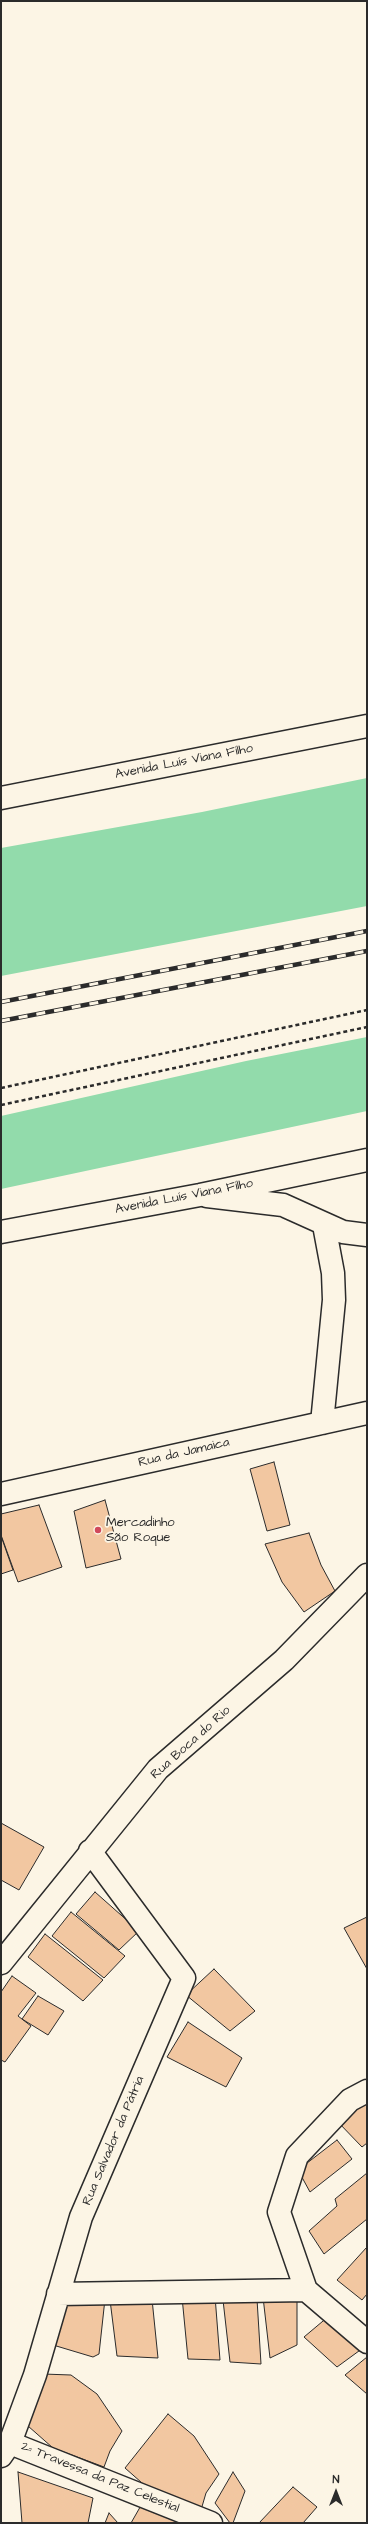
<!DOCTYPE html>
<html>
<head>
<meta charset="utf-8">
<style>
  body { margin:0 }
  #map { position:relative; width:368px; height:2524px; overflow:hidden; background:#fcf5e5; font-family:"Architects Daughter",sans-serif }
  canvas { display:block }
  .frame { position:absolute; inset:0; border:2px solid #2b2b2b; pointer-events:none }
  .north { position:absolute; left:316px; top:2472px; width:40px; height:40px; -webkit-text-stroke:3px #fcf5e5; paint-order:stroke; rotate:0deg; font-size:11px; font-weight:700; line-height:16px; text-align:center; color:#2b2b2b }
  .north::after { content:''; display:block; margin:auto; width:14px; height:18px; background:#2b2b2b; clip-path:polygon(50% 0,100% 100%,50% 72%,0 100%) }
</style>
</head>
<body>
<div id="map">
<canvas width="368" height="2524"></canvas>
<div class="frame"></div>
<div class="north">N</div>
</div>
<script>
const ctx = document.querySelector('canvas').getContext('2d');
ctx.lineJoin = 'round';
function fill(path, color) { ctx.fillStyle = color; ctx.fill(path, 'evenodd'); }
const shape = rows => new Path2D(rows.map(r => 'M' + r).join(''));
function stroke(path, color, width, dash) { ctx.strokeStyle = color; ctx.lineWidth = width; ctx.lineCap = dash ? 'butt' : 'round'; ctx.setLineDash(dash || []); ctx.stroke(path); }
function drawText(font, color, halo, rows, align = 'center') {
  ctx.font = font + ' "Architects Daughter",sans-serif'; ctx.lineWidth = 3.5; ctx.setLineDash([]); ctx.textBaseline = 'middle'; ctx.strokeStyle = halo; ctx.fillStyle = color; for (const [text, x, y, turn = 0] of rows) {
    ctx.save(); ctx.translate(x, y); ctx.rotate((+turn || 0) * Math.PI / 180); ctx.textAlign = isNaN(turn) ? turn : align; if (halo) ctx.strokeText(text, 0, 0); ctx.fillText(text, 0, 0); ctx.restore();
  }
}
fill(shape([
  [367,778,367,906,1,976,1,848,202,812],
  [367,1037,367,1111,1,1189,1,1116,246,1061]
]), '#92dbab');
const building = shape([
  [274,1462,290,1525,267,1531,250,1469,274,1462],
  [105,1500,121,1559,86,1568,74,1511,105,1500],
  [39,1505,62,1567,18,1582,1,1535,1,1514,39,1505],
  [309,1533,321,1565,335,1591,304,1612,282,1582,265,1544,309,1533],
  [1,1536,13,1570,1,1574,1,1536],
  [1,1823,44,1847,19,1890,1,1880,1,1823],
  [95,1892,139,1931,119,1950,76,1914,95,1892],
  [71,1912,125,1956,104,1978,52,1936,71,1912],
  [367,1917,367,1969,344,1928,367,1917],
  [45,1934,103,1980,83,2001,28,1957,45,1934],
  [214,1969,255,2011,230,2031,186,1995,214,1969],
  [12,1976,36,1993,18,2016,31,2026,5,2062,1,2060,1,1992,12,1976],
  [38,1996,64,2011,48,2035,22,2019,38,1996],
  [188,2022,242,2058,226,2087,167,2057,188,2022],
  [367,2097,367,2143,362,2147,337,2121,367,2097],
  [337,2140,352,2159,310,2192,298,2170,337,2140],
  [367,2173,367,2219,324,2254,309,2231,337,2206,335,2199,367,2173],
  [367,2247,367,2294,362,2300,337,2280,367,2247],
  [215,2296,220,2360,188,2359,182,2297,215,2296],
  [297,2296,297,2345,270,2358,263,2297,297,2296],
  [105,2299,99,2354,93,2357,53,2345,62,2301,105,2299],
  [152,2299,158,2358,117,2356,110,2300,152,2299],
  [257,2299,261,2364,230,2362,223,2300,257,2299],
  [329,2316,363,2348,337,2367,304,2337,329,2316],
  [367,2357,367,2394,345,2375,367,2357],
  [43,2374,71,2375,97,2394,122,2431,110,2451,104,2467,53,2448,28,2426,43,2374],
  [168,2414,194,2436,219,2474,206,2493,201,2510,150,2490,125,2468,168,2414],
  [18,2472,93,2498,88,2523,22,2523,18,2472],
  [233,2472,245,2491,233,2523,230,2523,215,2503,233,2472],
  [293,2487,317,2507,303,2523,259,2523,293,2487],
  [143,2502,191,2523,131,2523,143,2502],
  [109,2513,118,2523,105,2523,109,2513]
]);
fill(building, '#f2c7a1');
stroke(building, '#2b2b2b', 1);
const street = shape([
  [207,1196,283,1205,343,1232,367,1235],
  [322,1423,334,1300,333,1273,324,1225],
  [1,1494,367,1413],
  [1,1963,158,1769,284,1660,367,1575],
  [367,2091,350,2100,297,2156,279,2212,306,2290,367,2342],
  [58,2294,306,2290],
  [10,2443,211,2523],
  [1,2456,10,2443,35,2375,81,2217,184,1978,90,1851]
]);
const highway = shape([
  [1,798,367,726],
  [1,1232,200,1195,367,1160]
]);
stroke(street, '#2b2b2b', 25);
stroke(highway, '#2b2b2b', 25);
stroke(shape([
  [1,1088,367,1010],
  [1,1105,367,1027]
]), '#2b2b2b', 2.5, [4, 3]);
stroke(street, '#fcf5e5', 22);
stroke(highway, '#fcf5e5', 22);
const rail = shape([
  [1,1002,367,931],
  [1,1021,367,951]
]);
stroke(rail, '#2b2b2b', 4.5);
stroke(rail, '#fcf5e5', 3, [9]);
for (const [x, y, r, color] of [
  [98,1530,4,"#d1495b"]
]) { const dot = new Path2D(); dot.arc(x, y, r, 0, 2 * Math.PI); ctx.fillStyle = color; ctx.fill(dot); stroke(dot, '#fcf5e5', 1.5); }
drawText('13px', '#2b2b2b', '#fcf5e5', [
  ["Avenida Luís Viana Filho",184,762,-11],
  ["Avenida Luís Viana Filho",184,1197,-11],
  ["Rua da Jamaica",184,1453,-13],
  ["Rua Boca do Rio",191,1743,-42],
  ["Rua Salvador da Pátria",114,2141,-67],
  ["2ª Travessa da Paz Celestial",100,2478,22]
]);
drawText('13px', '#2b2b2b', '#fcf5e5', [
  ["Mercadinho",106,1523],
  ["São Roque",106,1538]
], 'left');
</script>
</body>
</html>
